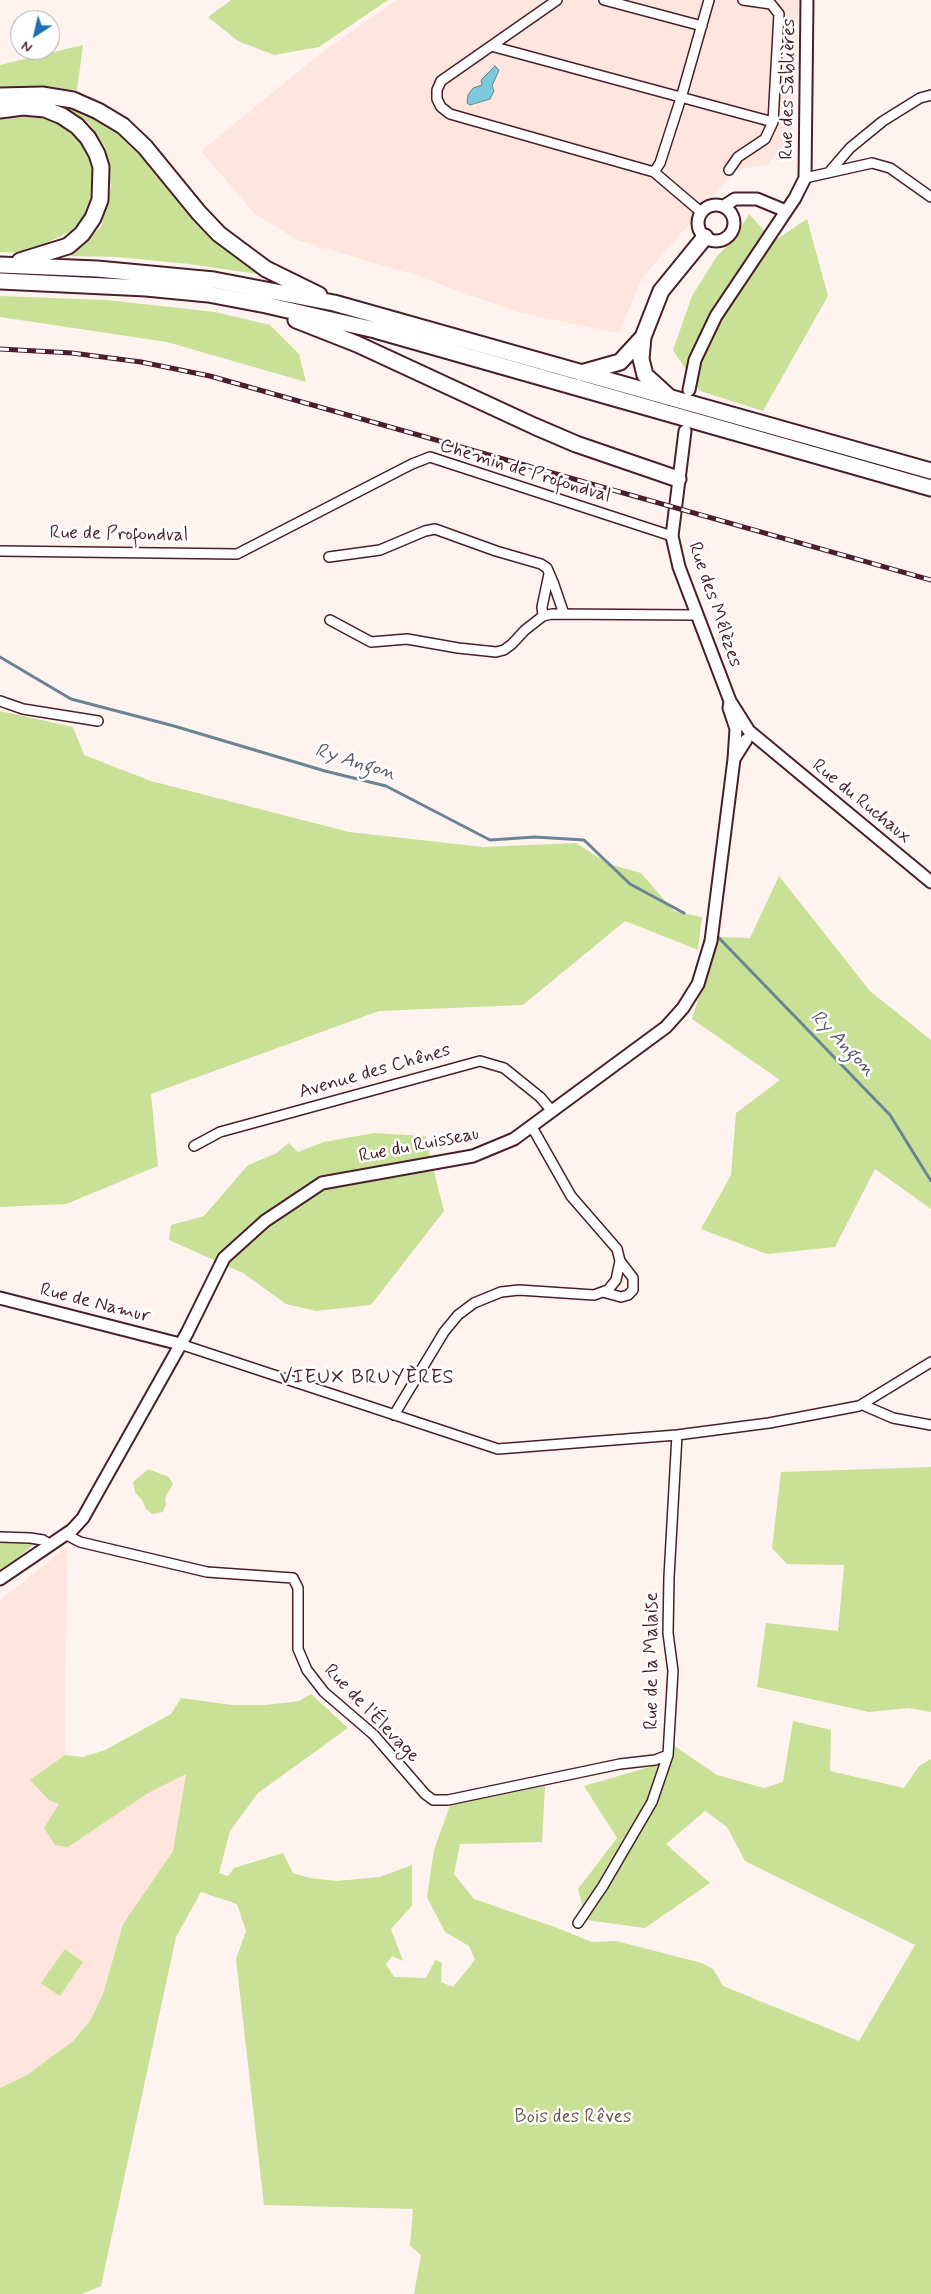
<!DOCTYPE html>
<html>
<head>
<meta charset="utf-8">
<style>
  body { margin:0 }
  #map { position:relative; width:931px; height:2294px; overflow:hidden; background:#fff3f0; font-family:Mynerve,sans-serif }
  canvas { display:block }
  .north { position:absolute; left:10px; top:10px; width:50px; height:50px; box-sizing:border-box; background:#fff; border:1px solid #b7a5aa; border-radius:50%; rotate:215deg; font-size:14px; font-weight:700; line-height:20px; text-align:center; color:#4a1f2b }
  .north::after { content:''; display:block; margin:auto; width:18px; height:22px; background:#1f6fb2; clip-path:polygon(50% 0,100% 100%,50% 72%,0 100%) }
</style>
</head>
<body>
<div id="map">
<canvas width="931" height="2294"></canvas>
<div class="north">N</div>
</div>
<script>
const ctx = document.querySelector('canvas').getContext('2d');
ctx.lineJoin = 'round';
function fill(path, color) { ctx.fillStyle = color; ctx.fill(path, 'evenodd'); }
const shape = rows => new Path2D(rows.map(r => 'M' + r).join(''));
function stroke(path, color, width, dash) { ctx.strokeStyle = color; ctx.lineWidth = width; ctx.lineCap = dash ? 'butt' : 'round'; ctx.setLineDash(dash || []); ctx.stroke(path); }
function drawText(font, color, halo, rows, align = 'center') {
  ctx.font = font + ' Mynerve,sans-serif'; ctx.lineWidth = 5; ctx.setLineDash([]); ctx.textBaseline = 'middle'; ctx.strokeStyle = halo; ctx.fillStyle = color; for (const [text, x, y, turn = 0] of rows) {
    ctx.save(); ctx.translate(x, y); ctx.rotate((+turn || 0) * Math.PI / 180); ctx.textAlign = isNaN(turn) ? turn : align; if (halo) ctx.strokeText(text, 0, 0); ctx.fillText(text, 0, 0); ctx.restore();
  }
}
fill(shape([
  [397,0,799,0,793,133,768,164,736,170,642,278,619,333,520,313,409,273,297,240,254,213,201,151,321,53],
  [67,1547,65,1755,31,1780,148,1793,186,1773,173,1851,123,1923,103,1994,90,2021,73,2041,27,2075,0,2088,0,1600]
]), '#fee5de');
fill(shape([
  [231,0,388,0,319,47,274,55,238,41,208,17],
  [83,45,77,90,31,86,0,90,0,65],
  [58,104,96,118,128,139,228,250,264,275,189,264,116,257,70,256,101,227,111,186,105,147,88,122],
  [32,114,62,126,86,147,96,181,85,217,70,232,24,253,0,252,0,119],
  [749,214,774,241,807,219,828,296,763,411,700,391,673,350,692,296,717,256,733,240],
  [0,296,107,300,215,312,270,325,299,354,306,382,167,342,0,317],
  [0,711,73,727,84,755,151,781,349,832,483,847,576,843,609,864,641,873,674,911,702,917,698,950,625,921,523,1005,379,1011,151,1094,158,1166,66,1204,0,1207],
  [779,876,870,991,931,1040,931,1209,875,1169,835,1247,767,1254,701,1229,731,1175,736,1113,780,1080,692,1019,717,937,750,938],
  [374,1133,425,1136,444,1211,371,1305,316,1311,286,1304,243,1273,169,1240,171,1225,204,1216,248,1165,275,1154,289,1143,298,1152,324,1142],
  [931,1467,931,1712,909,1708,869,1712,757,1687,766,1623,838,1631,844,1565,787,1564,772,1548,781,1472],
  [148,1469,169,1477,173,1484,165,1498,166,1504,163,1512,152,1514,146,1509,142,1500,135,1492,133,1482],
  [40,1539,17,1559,0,1571,0,1542,20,1543],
  [311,1694,348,1728,258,1793,230,1831,219,1873,228,1876,234,1868,283,1853,293,1873,310,1878,337,1881,380,1877,412,1865,412,1906,391,1929,403,1961,392,1956,386,1964,394,1977,426,1978,435,1960,442,1963,441,1982,453,1987,475,1960,469,1946,445,1932,427,1897,434,1850,450,1805,545,1786,542,1842,460,1844,454,1874,474,1899,555,1927,592,1942,616,1941,702,1963,713,1969,723,1986,859,2041,915,1945,745,1861,727,1827,705,1811,666,1844,710,1883,645,1928,586,1920,578,1889,617,1838,584,1786,653,1766,673,1745,717,1775,764,1788,783,1782,793,1721,831,1730,830,1771,904,1788,919,1766,931,1759,931,2294,414,2294,421,2255,410,2246,413,2209,264,2205,236,1959,246,1931,237,1904,201,1892,176,1937,101,2286,81,2294,0,2294,0,2088,27,2075,73,2041,90,2021,103,1994,123,1924,173,1851,186,1774,148,1793,68,1847,55,1845,44,1828,59,1804,49,1800,30,1780,65,1755,83,1757,105,1750,171,1714,181,1698,232,1705,266,1705,299,1701],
  [65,1949,83,1962,60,1996,41,1983]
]), '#c8e197');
const water = shape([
  [495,66,499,70,492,86,494,91,490,99,470,105,467,103,468,95,473,88,482,85,481,80,495,66]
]);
fill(water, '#7dc9dc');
stroke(water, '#698595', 1);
stroke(shape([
  [0,657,71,699,174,726,325,771,386,786,490,840,535,837,584,840,630,884,684,913],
  [719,938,890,1115,931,1181]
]), '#698595', 3);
const minor = shape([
  [557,0,441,81,437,90,437,99,441,107,450,114,654,172,701,212],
  [604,0,702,26],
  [491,46,773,122],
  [729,170,738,157,765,139,773,122,779,14,771,4,743,0],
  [831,170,850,148,883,121,920,98,931,95],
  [654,172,660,163,681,98,709,0],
  [805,178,872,163,890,168,931,197],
  [0,551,237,554,412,464,430,457,672,536],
  [329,557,380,550,425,531,435,529,496,551,541,564,547,568,553,582,564,614],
  [543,616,542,607,549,574],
  [330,620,371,642,407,639,458,648,496,652,504,650,512,644,525,630,543,616,552,614,696,615],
  [0,701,23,709,98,721],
  [194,1146,220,1132,480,1061,504,1068,540,1097,552,1111],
  [603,1292,621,1297,628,1295,633,1290,633,1278,620,1261],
  [180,1344,498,1449,677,1435,769,1423,859,1406,931,1362],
  [863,1405,893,1418,931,1425],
  [394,1415,444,1332,458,1315,474,1303,501,1292,519,1290,594,1295,608,1290,616,1280,620,1261,617,1249,571,1196,532,1127],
  [65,1534,80,1542,207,1572,293,1578,298,1588,298,1649,307,1670,324,1692,374,1735,425,1794,433,1800,448,1800,620,1764,655,1760,668,1755],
  [0,1537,30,1538,43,1540,51,1545],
  [578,1923,603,1886,652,1802,668,1755,673,1671,668,1633,669,1577,677,1435]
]);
const tertiary = shape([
  '698 223a18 18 0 1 1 36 0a18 18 0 1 1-36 0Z',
  [724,206,735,199,757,199,786,211],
  [689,390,695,360,716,316,795,198,805,178,807,0],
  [685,431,672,536,679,567,730,701,749,731,931,882],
  [734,759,746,740],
  [0,1298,180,1344],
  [0,1579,72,1530,83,1518,187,1333,224,1258,265,1221,322,1183,473,1156,514,1139,666,1027,683,1008,698,984,711,941,734,759,736,729,729,708,730,701]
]);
const trunk = shape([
  [0,96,42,95,73,100,98,111,123,126,145,147,199,213,219,234,266,269,319,295],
  [0,110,23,107,45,109,62,116,77,126,88,138,97,154,101,167,100,200,93,218,82,234,68,246,20,261],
  [0,265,97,269,214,280,334,303,931,471],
  [0,281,146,288,208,294,266,305,375,330,931,488],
  [296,320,357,344,534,426,576,444,678,479],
  [581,373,620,362,643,337],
  [668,396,645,375,641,359,643,337,661,291,705,237]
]);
stroke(minor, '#4a1f2b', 12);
stroke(tertiary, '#4a1f2b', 15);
stroke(trunk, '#4a1f2b', 19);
stroke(minor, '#fff', 9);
stroke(tertiary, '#fff', 11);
stroke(trunk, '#fff', 15);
const rail = shape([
  [0,349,72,353,141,362,210,376,931,580]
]);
stroke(rail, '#4a1f2b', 5);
stroke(rail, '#fff', 3, [9]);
drawText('19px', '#4a1f2b', '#fff', [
  ["Rue des Sablières",789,89,-89],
  ["Chemin de Profondval",525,472,17],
  ["Rue de Profondval",119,535,1],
  ["Rue des Mélèzes",714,605,71],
  ["Rue du Ruchaux",861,802,39],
  ["Avenue des Chênes",375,1072,-16],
  ["Rue du Ruisseau",419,1146,-11],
  ["Rue de Namur",95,1304,14],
  ["Rue de la Malaise",653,1661,-90],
  ["Rue de l'Élevage",371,1714,46]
]);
drawText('19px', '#70594b', '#fff', [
  ["Bois des Rêves",573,2118]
]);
drawText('italic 20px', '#5c5a69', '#fff', [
  ["Ry Angon",355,763,17],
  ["Ry Angon",842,1044,46]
]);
ctx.letterSpacing = '1px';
drawText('20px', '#4a1f2b', '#fff', [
  ["VIEUX BRUYÈRES",367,1379]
]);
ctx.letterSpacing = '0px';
</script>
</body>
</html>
